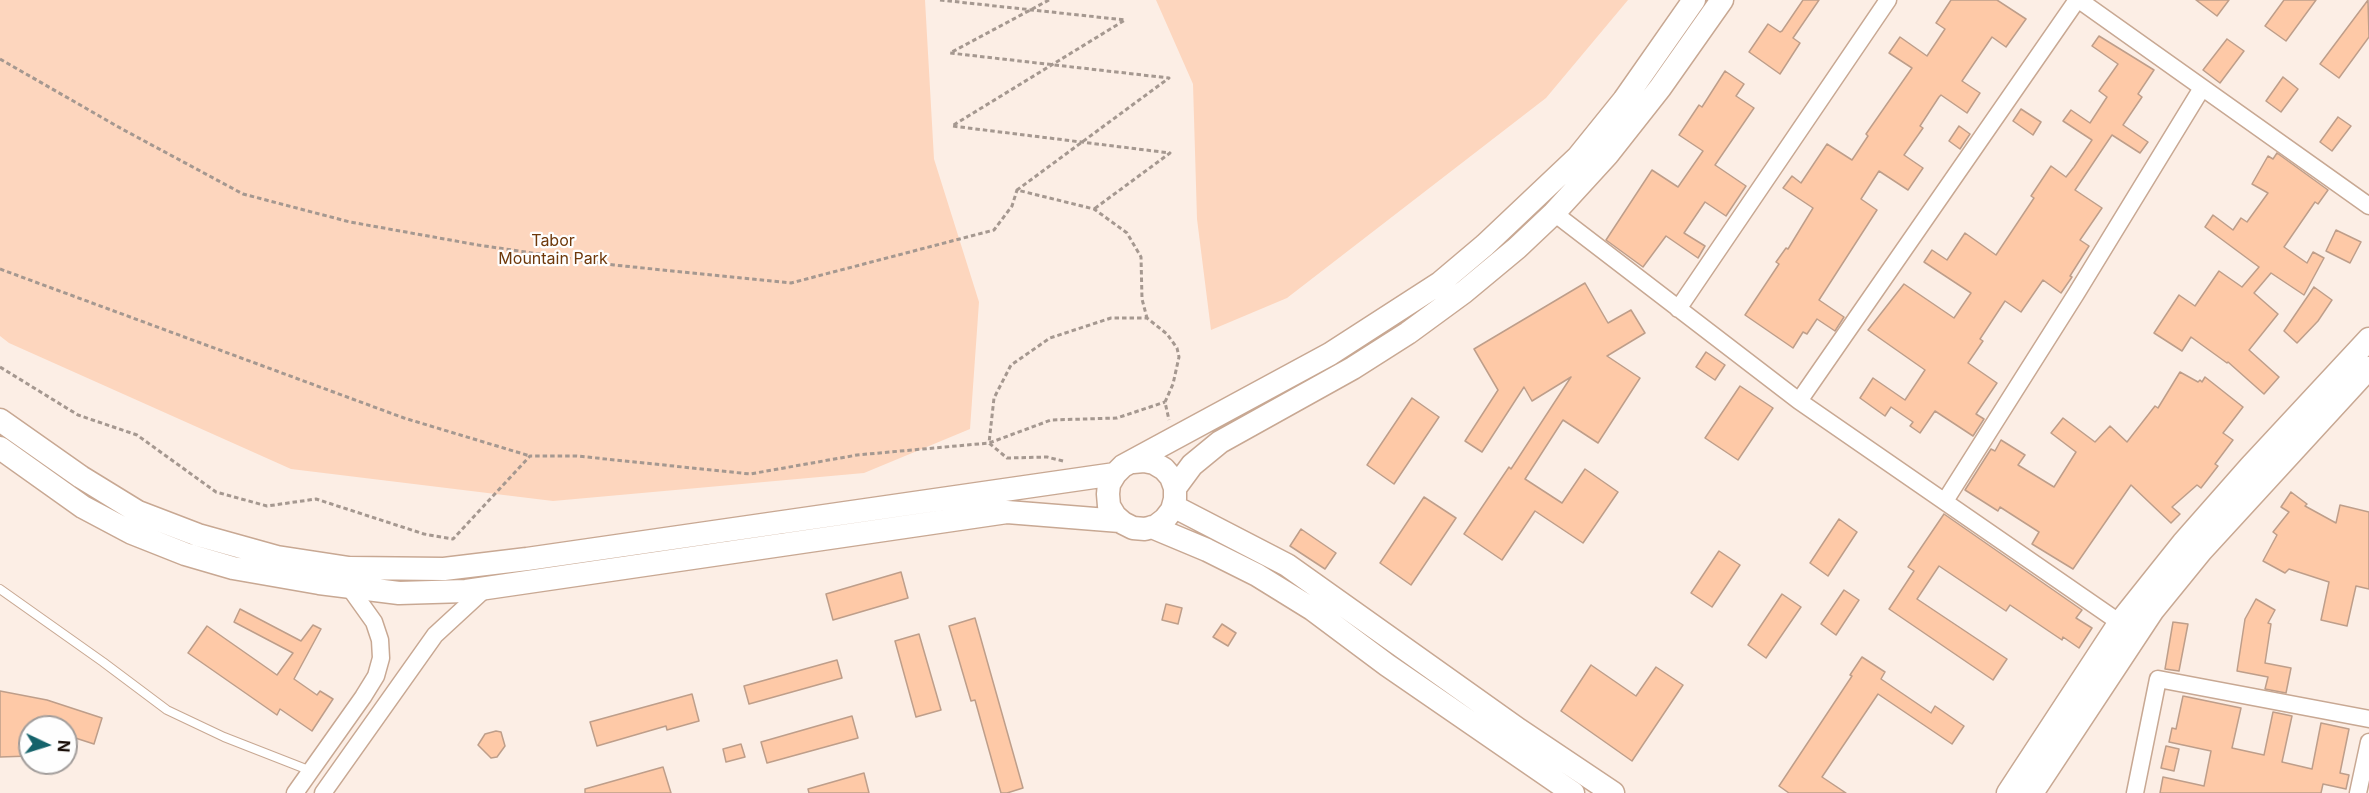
<!DOCTYPE html>
<html>
<head>
<meta charset="utf-8">
<style>
  body { margin:0 }
  #map { position:relative; width:2369px; height:793px; overflow:hidden; background:#fceee5; font-family:Inter,sans-serif }
  canvas { display:block }
  .north { position:absolute; left:18px; top:715px; width:60px; height:60px; box-sizing:border-box; background:#fefefe; border:2px solid #a29d9b; border-radius:50%; rotate:94deg; font-size:16px; font-weight:700; line-height:24px; text-align:center; color:#170c06 }
  .north::after { content:''; display:block; margin:auto; width:21px; height:27px; background:#15636b; clip-path:polygon(50% 0,100% 100%,50% 72%,0 100%) }
</style>
</head>
<body>
<div id="map">
<canvas width="2369" height="793"></canvas>
<div class="north">N</div>
</div>
<script>
const ctx = document.querySelector('canvas').getContext('2d');
ctx.lineJoin = 'round';
function fill(path, color) { ctx.fillStyle = color; ctx.fill(path, 'evenodd'); }
const shape = rows => new Path2D(rows.map(r => 'M' + r).join(''));
function stroke(path, color, width, dash) { ctx.strokeStyle = color; ctx.lineWidth = width; ctx.lineCap = dash ? 'butt' : 'round'; ctx.setLineDash(dash || []); ctx.stroke(path); }
function drawText(font, color, halo, rows, align = 'center') {
  ctx.font = font + ' Inter,sans-serif'; ctx.lineWidth = 4.5; ctx.setLineDash([]); ctx.textBaseline = 'middle'; ctx.strokeStyle = halo; ctx.fillStyle = color; for (const [text, x, y, turn = 0] of rows) {
    ctx.save(); ctx.translate(x, y); ctx.rotate((+turn || 0) * Math.PI / 180); ctx.textAlign = isNaN(turn) ? turn : align; if (halo) ctx.strokeText(text, 0, 0); ctx.fillText(text, 0, 0); ctx.restore();
  }
}
fill(shape([
  [0,0,925,0,934,159,979,302,970,429,864,473,553,501,291,469,9,343,0,336],
  [1156,0,1628,0,1546,98,1287,298,1211,330,1197,219,1193,84]
]), '#fdd6be');
const building = shape([
  [1803,0,1819,0,1793,38,1800,43,1780,74,1749,52,1768,24,1780,32,1782,31,1803,0],
  [1951,0,1997,0,2026,19,2006,47,1992,37,1962,81,1980,93,1967,113,1941,95,1939,97,1920,126,1923,128,1904,155,1923,168,1908,190,1879,171,1861,199,1877,210,1819,300,1844,317,1835,331,1817,319,1807,334,1803,332,1793,348,1745,315,1779,264,1776,262,1786,248,1788,249,1813,208,1783,188,1792,176,1801,183,1827,144,1852,160,1868,136,1866,134,1912,68,1889,53,1900,37,1927,56,1945,29,1936,23,1951,0],
  [2196,0,2229,0,2217,16,2196,0],
  [2284,0,2316,0,2286,41,2265,26,2284,0],
  [2368,0,2369,37,2339,78,2320,64,2368,0],
  [2099,36,2154,70,2138,94,2142,97,2123,125,2148,142,2140,153,2112,135,2075,190,2102,208,2080,240,2089,246,2070,276,2072,277,2061,293,2043,280,2021,312,2005,301,1980,339,1983,341,1968,363,1997,383,1976,414,1984,419,1973,436,1935,411,1920,433,1910,426,1913,422,1891,407,1885,416,1860,398,1873,378,1905,400,1925,370,1868,330,1904,284,1954,318,1971,293,1924,262,1932,250,1947,260,1965,233,1996,255,2034,198,2031,196,2051,166,2066,177,2074,167,2092,140,2063,121,2071,110,2090,123,2107,97,2099,91,2118,64,2092,46,2099,36],
  [2227,39,2244,51,2220,83,2203,70,2227,39],
  [1725,71,1744,84,1736,96,1754,108,1715,165,1746,186,1726,216,1705,202,1684,233,1705,246,1698,258,1666,236,1643,267,1606,240,1652,170,1678,187,1703,151,1679,135,1699,105,1702,107,1725,71],
  [2283,77,2298,89,2281,112,2266,101,2283,77],
  [2021,109,2041,122,2033,135,2013,121,2021,109],
  [2338,117,2351,126,2332,151,2320,142,2338,117],
  [1959,126,1970,134,1960,149,1949,141,1959,126],
  [2277,153,2328,190,2318,204,2315,202,2284,247,2307,263,2313,252,2324,258,2304,295,2271,273,2254,293,2278,314,2249,350,2279,377,2264,394,2228,362,2227,363,2191,337,2182,351,2154,333,2179,295,2195,306,2219,271,2242,287,2259,267,2205,227,2213,215,2233,230,2241,218,2247,222,2268,193,2252,184,2268,156,2273,159,2277,153],
  [2336,230,2361,242,2350,263,2326,251,2336,230],
  [1585,283,1608,323,1631,310,1645,333,1607,356,1640,378,1598,443,1563,420,1525,479,1562,503,1585,469,1618,492,1583,543,1535,511,1502,560,1464,534,1509,467,1511,469,1571,377,1532,401,1524,387,1482,452,1465,441,1498,390,1474,349,1585,283],
  [2314,287,2332,300,2318,321,2297,343,2284,331,2314,287],
  [1706,352,1725,365,1715,380,1696,367,1706,352],
  [2180,372,2198,382,2200,380,2202,382,2205,377,2243,407,2223,433,2233,440,2215,464,2218,466,2201,488,2197,485,2172,507,2180,514,2171,523,2131,485,2073,569,2032,544,2039,532,2000,507,1998,511,1965,490,1991,449,1995,451,2001,440,2025,455,2018,465,2054,487,2076,452,2051,433,2063,418,2095,442,2110,426,2127,442,2155,406,2158,408,2180,372],
  [1740,386,1773,408,1738,460,1705,438,1740,386],
  [1412,398,1439,417,1394,484,1367,465,1412,398],
  [2291,492,2307,504,2305,506,2336,523,2340,505,2369,512,2369,589,2356,586,2347,626,2321,620,2329,582,2289,569,2285,573,2263,561,2277,535,2273,532,2289,512,2281,507,2291,492],
  [1424,497,1456,518,1411,585,1380,563,1424,497],
  [1944,514,2082,610,2076,618,2092,628,2079,648,2063,637,2062,640,2010,605,2006,611,1939,566,1917,599,2007,659,1993,680,1889,609,1914,571,1908,567,1944,514],
  [1839,519,1857,532,1828,576,1810,563,1839,519],
  [1301,529,1336,553,1325,569,1290,546,1301,529],
  [1719,551,1740,565,1712,607,1691,593,1719,551],
  [901,572,908,598,833,620,826,594,901,572],
  [1844,590,1859,600,1836,635,1821,624,1844,590],
  [1782,594,1801,607,1766,658,1748,645,1782,594],
  [2256,599,2275,610,2268,623,2271,624,2265,663,2291,668,2286,693,2265,689,2268,677,2237,671,2245,619,2256,599],
  [1166,604,1182,608,1178,624,1162,620,1166,604],
  [240,609,301,641,313,625,321,629,294,679,317,695,320,691,333,699,312,731,280,709,277,715,188,653,207,626,277,675,293,653,234,622,240,609],
  [975,618,1023,788,1007,793,1001,793,975,700,971,701,949,626,975,618],
  [2173,622,2188,624,2179,671,2165,669,2173,622],
  [1222,624,1236,633,1228,646,1213,637,1222,624],
  [919,634,941,710,916,717,895,641,919,634],
  [1862,657,1885,672,1881,679,1931,713,1935,706,1964,726,1952,744,1878,694,1822,777,1846,793,1789,793,1779,786,1852,676,1850,675,1862,657],
  [837,660,842,678,749,704,744,686,837,660],
  [1591,665,1636,696,1656,667,1683,685,1632,761,1561,711,1591,665],
  [0,691,47,700,102,718,94,744,66,735,66,727,30,727,30,756,0,757,0,691],
  [692,694,699,721,667,730,666,726,597,746,590,722,692,694],
  [2183,696,2241,708,2232,748,2264,755,2273,712,2292,716,2282,762,2312,769,2321,723,2349,729,2340,773,2349,775,2346,789,2323,784,2321,793,2160,793,2163,777,2204,786,2211,751,2169,742,2172,728,2176,729,2183,696],
  [852,716,858,738,767,763,761,742,852,716],
  [496,731,501,732,505,746,497,757,491,758,478,745,485,734,496,731],
  [741,744,745,757,726,762,723,749,741,744],
  [2166,746,2179,749,2174,771,2161,768,2166,746],
  [663,767,671,793,585,793,585,789,663,767],
  [864,773,869,793,809,793,808,789,864,773]
]);
fill(building, '#fec9a7');
stroke(building, '#be9e8a', 1.5);
const lane = shape([
  [0,589,103,662,167,710,224,737,311,771]
]);
const street = shape([
  [2079,0,2369,206],
  [1554,213,1799,401,2129,629],
  [1678,309,1888,0],
  [1799,401,2077,0],
  [1945,501,2076,294,2202,88],
  [295,793,363,697,376,676,381,658,380,640,374,622,349,587],
  [323,793,435,635,486,588],
  [2135,793,2158,679,2369,719],
  [2358,793,2369,742]
]);
const secondary = shape([
  [0,420,81,477,138,512,198,535,277,557,349,568,444,569,527,559,1115,474],
  [0,448,83,507,132,533,185,554,233,568,319,583,399,593,466,591,1007,512,1120,521],
  [1133,462,1144,461,1154,463,1164,469,1171,477,1175,488,1175,499,1172,510,1165,519,1156,526,1145,529,1133,528,1123,523,1115,516,1109,506,1108,494,1109,484,1115,474,1123,466,1330,354,1440,283,1485,245,1578,157,1624,100,1694,0],
  [1175,488,1192,465,1220,442,1353,368,1408,333,1464,292,1517,248,1554,213,1608,154,1660,88,1722,0],
  [1173,506,1287,565,1519,730,1613,793],
  [1152,527,1207,550,1257,575,1312,609,1387,665,1573,793],
  [2008,793,2120,622,2183,543,2250,467,2369,339],
  [2032,793,2153,610,2201,551,2369,368]
]);
stroke(lane, '#c8a893', 10);
stroke(street, '#c8a893', 19);
stroke(secondary, '#c8a893', 25);
stroke(shape([
  [940,0,1125,20,952,126,1170,153,1094,209],
  [1049,0,950,53,1169,78,1017,190,1094,209,1127,233,1141,257,1142,299,1147,318],
  [0,59,122,129,243,194,350,222,478,245,614,265,791,283,994,230,1012,206,1017,190],
  [0,269,404,418,530,456],
  [0,367,78,415,137,435,216,492,267,506,316,499,424,534,453,539,530,456,577,456,750,474,857,455,989,443,1051,420,1117,418,1165,402],
  [1063,461,1047,457,1007,458,989,443,994,398,1011,365,1050,338,1111,318,1147,318,1167,334,1177,348,1179,357,1173,384,1165,402,1169,420]
]), '#a59890', 3, [4.5, 3]);
stroke(lane, '#fff', 8);
stroke(street, '#fff', 16);
stroke(secondary, '#fff', 22);
drawText('16px', '#6e380a', '#fefefe', [
  ["Tabor",553,241],
  ["Mountain Park",553,259]
]);
</script>
</body>
</html>
